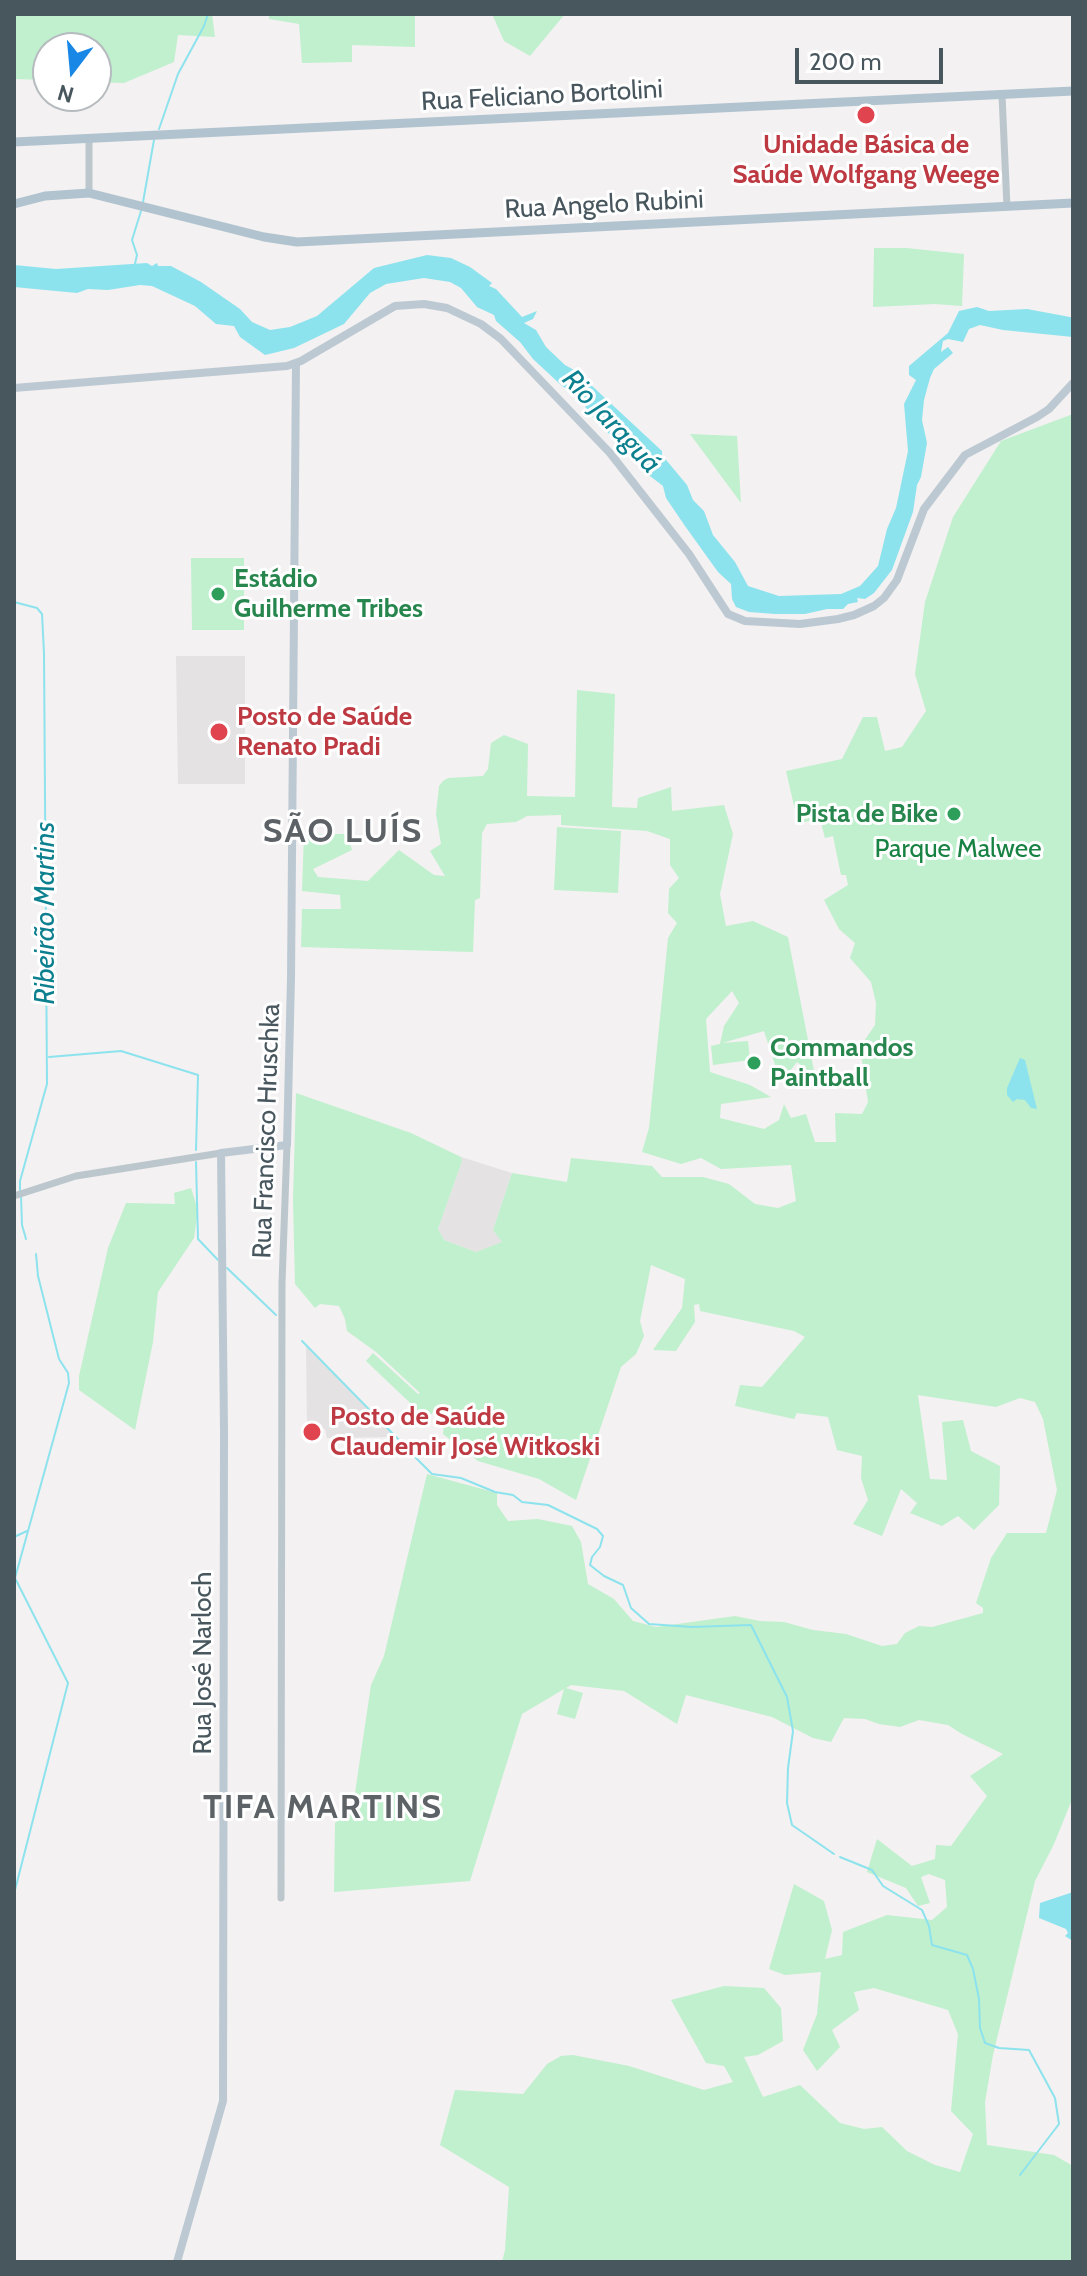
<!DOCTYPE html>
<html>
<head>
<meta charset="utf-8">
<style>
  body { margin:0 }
  #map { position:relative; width:1087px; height:2276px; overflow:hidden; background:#f3f1f1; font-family:Cabin,sans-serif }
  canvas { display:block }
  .frame { position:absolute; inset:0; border:16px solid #48565e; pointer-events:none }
  .north { position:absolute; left:32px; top:32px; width:80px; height:80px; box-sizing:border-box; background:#fff; border:2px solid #b6bbbf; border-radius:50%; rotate:196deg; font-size:22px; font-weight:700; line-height:32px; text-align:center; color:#48565e }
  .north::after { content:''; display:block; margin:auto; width:28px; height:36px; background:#1987e5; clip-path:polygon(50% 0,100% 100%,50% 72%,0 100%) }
  .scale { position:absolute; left:795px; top:48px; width:148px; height:36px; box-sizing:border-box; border:4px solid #48565e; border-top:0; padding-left:10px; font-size:24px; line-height:28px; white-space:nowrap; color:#48565e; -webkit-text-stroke:6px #fff; paint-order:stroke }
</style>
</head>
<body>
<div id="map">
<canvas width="1087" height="2276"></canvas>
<div class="frame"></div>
<div class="north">N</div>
<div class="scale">200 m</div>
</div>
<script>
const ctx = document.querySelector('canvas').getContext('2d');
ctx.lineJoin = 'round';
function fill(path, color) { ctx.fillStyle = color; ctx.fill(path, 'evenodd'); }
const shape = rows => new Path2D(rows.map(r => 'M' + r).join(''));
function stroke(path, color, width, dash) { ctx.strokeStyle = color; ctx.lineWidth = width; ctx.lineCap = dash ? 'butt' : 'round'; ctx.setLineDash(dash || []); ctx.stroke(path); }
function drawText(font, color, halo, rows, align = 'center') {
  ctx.font = font + ' Cabin,sans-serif'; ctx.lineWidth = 6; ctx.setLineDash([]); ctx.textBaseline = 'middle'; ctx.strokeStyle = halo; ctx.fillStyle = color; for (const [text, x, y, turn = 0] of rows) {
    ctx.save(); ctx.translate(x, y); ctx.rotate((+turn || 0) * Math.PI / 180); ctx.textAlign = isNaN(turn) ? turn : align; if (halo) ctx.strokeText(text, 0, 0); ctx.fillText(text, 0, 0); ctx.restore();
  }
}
fill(shape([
  [176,656,245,656,245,784,178,784],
  [461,1157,512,1173,493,1230,503,1242,476,1252,444,1240,438,1229,462,1161],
  [306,1346,396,1437,327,1438,325,1429,307,1428]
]), '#e4e2e3');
fill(shape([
  [14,14,212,14,215,37,178,35,174,62,124,83,96,82,96,48,48,48,48,80,14,79],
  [269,14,415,14,415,47,352,45,352,62,302,63,299,24,269,19],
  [492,14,565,14,530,56,504,41],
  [874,248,906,248,964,254,962,306,935,304,873,307],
  [1073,414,1073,1797,1054,1844,1035,1881,993,2055,985,2102,987,2145,1054,2155,1073,2166,1073,2262,502,2262,505,2250,509,2187,440,2145,455,2090,523,2094,547,2064,561,2056,573,2055,629,2066,704,2090,733,2082,724,2066,706,2063,671,2000,724,1986,764,1988,781,2008,783,2041,758,2055,744,2057,763,2097,800,2085,840,2123,864,2129,882,2127,907,2151,935,2165,960,2172,973,2134,951,2111,958,2034,948,2010,874,1988,854,1992,859,2010,832,2030,840,2047,817,2071,803,2050,817,2014,821,1972,785,1975,769,1969,794,1884,824,1901,832,1930,825,1959,842,1955,843,1932,887,1915,932,1920,947,1907,945,1880,929,1874,921,1877,930,1903,918,1906,906,1888,867,1872,877,1839,912,1866,935,1859,936,1845,951,1846,987,1796,970,1776,1003,1754,962,1734,948,1725,919,1720,900,1727,879,1724,865,1719,844,1718,831,1742,813,1738,772,1717,686,1695,677,1724,624,1691,571,1685,566,1688,583,1693,575,1719,557,1714,564,1689,522,1714,470,1881,334,1892,335,1823,348,1814,355,1793,371,1685,384,1656,427,1474,497,1493,497,1505,508,1521,538,1519,572,1526,581,1542,588,1584,614,1599,633,1621,656,1627,735,1616,760,1621,784,1622,813,1630,846,1634,882,1646,897,1644,905,1633,919,1626,932,1627,983,1613,983,1608,976,1603,991,1558,1007,1533,1046,1533,1057,1490,1043,1419,1035,1402,1020,1398,996,1407,918,1395,930,1479,947,1480,942,1422,963,1420,971,1451,1000,1466,999,1505,974,1530,958,1516,942,1526,910,1513,917,1503,901,1489,882,1536,853,1524,868,1500,861,1478,862,1456,837,1450,828,1417,797,1413,794,1419,735,1406,740,1385,762,1387,805,1337,794,1331,700,1311,699,1304,694,1305,695,1322,676,1351,653,1350,682,1308,685,1279,651,1265,640,1321,644,1336,636,1354,621,1367,576,1500,539,1479,478,1461,443,1434,445,1415,437,1408,427,1419,366,1361,373,1353,418,1394,420,1393,376,1352,347,1331,345,1319,339,1306,320,1304,315,1308,295,1284,293,1200,296,1093,411,1133,461,1157,462,1161,438,1229,444,1240,476,1252,502,1242,493,1230,512,1173,567,1182,571,1158,652,1166,662,1177,703,1177,729,1184,755,1204,778,1208,796,1201,791,1165,721,1169,701,1158,681,1164,642,1152,649,1128,668,938,677,923,668,913,669,889,679,878,670,865,670,839,647,831,561,825,561,815,527,816,516,822,487,824,482,833,480,898,475,900,473,952,301,947,302,909,341,909,340,895,302,891,304,834,347,834,352,850,313,869,318,877,368,881,399,850,434,875,445,876,430,851,441,844,436,814,439,786,443,781,448,778,483,776,488,769,491,743,504,735,528,744,527,796,575,797,577,690,615,694,612,807,637,808,638,798,671,787,672,811,724,805,733,834,720,894,726,926,753,921,788,937,815,1076,797,1062,786,1076,777,1071,764,1031,722,1043,748,1041,750,1060,713,1065,711,1046,720,1044,724,1026,739,1003,732,991,706,1019,710,1072,750,1085,771,1097,721,1104,720,1118,764,1129,779,1120,784,1104,791,1118,806,1114,815,1142,836,1142,835,1113,862,1114,868,1102,860,1047,875,1025,876,1003,871,982,850,958,855,943,839,929,824,900,848,885,846,875,841,875,833,836,825,838,820,819,798,823,786,771,842,759,863,717,877,717,885,751,902,747,926,711,915,674,925,602,953,517,1001,441],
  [690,434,737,436,741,503],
  [191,558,244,558,244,630,192,630],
  [557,827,621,831,618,893,554,890],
  [191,1188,198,1210,194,1238,158,1292,153,1342,135,1430,79,1390,79,1376,108,1248,126,1203,175,1204,174,1193]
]), '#c0f0ce');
fill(shape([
  [427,255,451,258,470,267,492,283,489,286,496,289,522,317,537,311,533,319,524,323,536,330,546,347,565,365,576,371,662,451,662,455,687,485,693,500,704,511,713,535,735,562,748,586,779,596,841,594,860,586,878,566,887,529,896,508,908,451,904,404,916,380,909,375,909,366,948,333,959,311,977,307,989,311,1027,309,1070,317,1073,318,1073,337,1003,330,980,325,969,329,963,342,948,339,943,341,941,352,948,347,953,353,934,369,930,378,924,400,922,420,927,443,921,477,917,485,913,512,892,570,874,593,865,599,857,598,858,602,848,604,843,609,827,609,805,614,775,614,749,612,736,607,732,599,731,584,718,572,685,526,666,498,663,486,650,476,646,464,631,455,628,447,613,438,596,420,586,409,584,398,562,386,533,359,520,342,496,321,494,315,477,307,461,288,450,282,424,278,386,284,370,293,344,324,294,348,265,355,240,337,234,326,216,324,195,306,152,286,140,285,108,290,88,289,77,293,14,287,14,265,56,269,147,263,152,266,157,263,158,266,171,266,201,282,240,309,252,322,270,330,290,327,317,316,374,268],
  [1020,1058,1025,1060,1037,1109,1031,1108,1025,1100,1017,1099,1013,1102,1007,1095,1007,1088],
  [1073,1892,1071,1903,1073,1941,1065,1936,1068,1933,1066,1929,1039,1918,1040,1903]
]), '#8de3ed');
stroke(shape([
  [159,129,178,74,204,26,208,14],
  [143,202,154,140],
  [134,268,137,255,132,240,141,211],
  [14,602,37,608,42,614,44,653,47,1084,20,1181,20,1190],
  [49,1057,121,1051,198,1075,196,1150],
  [196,1162,198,1239,218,1260],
  [21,1196,22,1225,26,1239],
  [227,1268,276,1315],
  [302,1341,399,1440],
  [407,1449,432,1474,461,1478,495,1492,513,1495,522,1502,548,1505,597,1529,603,1536,600,1547,592,1557,590,1565,604,1576,623,1585,631,1608,649,1624,692,1627,751,1625,787,1697,793,1731,788,1768,787,1803,792,1825,834,1854],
  [14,1537,27,1531],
  [840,1857,872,1870,883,1886,922,1910,929,1926,932,1945,967,1955,973,1969,979,1999,980,2028,985,2043,999,2048,1029,2050,1055,2098,1059,2124,1020,2175],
  [14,1894,68,1683,15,1578,69,1383,68,1373,59,1359,38,1276,36,1254]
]), '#8de3ed', 2);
stroke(shape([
  [1002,95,1007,207],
  [89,193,89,139],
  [14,1196,76,1176,221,1153],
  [281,1898,282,1283,287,1145]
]), '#bcc7cd', 7);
stroke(shape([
  [14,388,287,366,301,361,395,306,424,304,447,308,481,324,501,339,610,453,689,554,728,614,745,621,800,624,838,619,854,615,874,606,884,598,897,580,924,509,965,455,1037,417,1049,409,1073,383],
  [177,2262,223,2101,224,1431,221,1153,287,1145,291,978,296,364]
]), '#bdc9d2', 8);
stroke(shape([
  [14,142,1073,91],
  [14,204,45,196,89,193,264,237,297,242,1073,203]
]), '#b1c3cf', 9);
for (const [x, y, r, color] of [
  [866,115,10,"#e0444e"],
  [218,594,8,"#2e9e5b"],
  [219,732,10,"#e0444e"],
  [954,814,8,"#2e9e5b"],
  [754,1063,8,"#2e9e5b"],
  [312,1432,10,"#e0444e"]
]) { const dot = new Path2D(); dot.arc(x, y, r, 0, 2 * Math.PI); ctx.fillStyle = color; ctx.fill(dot); stroke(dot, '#fff', 3); }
drawText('26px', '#48565e', '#fff', [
  ["Rua Feliciano Bortolini",542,96,-3],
  ["Rua Angelo Rubini",604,205,-3],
  ["Rua Francisco Hruschka",267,1131,-88],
  ["Rua José Narloch",203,1663,-90]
]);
drawText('bold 26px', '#be3a42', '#fff', [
  ["Unidade Básica de",866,145,"center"],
  ["Saúde Wolfgang Weege",866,175,"center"],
  ["Posto de Saúde",237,717],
  ["Renato Pradi",237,747],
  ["Posto de Saúde",330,1417],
  ["Claudemir José Witkoski",330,1447]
], 'left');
drawText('bold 26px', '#27864d', '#fff', [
  ["Estádio",234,579],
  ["Guilherme Tribes",234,609],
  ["Pista de Bike",938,814,"right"],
  ["Commandos",770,1048],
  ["Paintball",770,1078]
], 'left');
drawText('26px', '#178242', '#fff', [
  ["Parque Malwee",958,849]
]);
drawText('italic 28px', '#0d808f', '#fff', [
  ["Rio Jaraguá",611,422,47],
  ["Ribeirão Martins",46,913,-90]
]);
ctx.letterSpacing = '2px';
drawText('bold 34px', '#5d6266', '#fff', [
  ["SÃO LUÍS",343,832],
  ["TIFA MARTINS",323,1808]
]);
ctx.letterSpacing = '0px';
</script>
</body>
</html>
